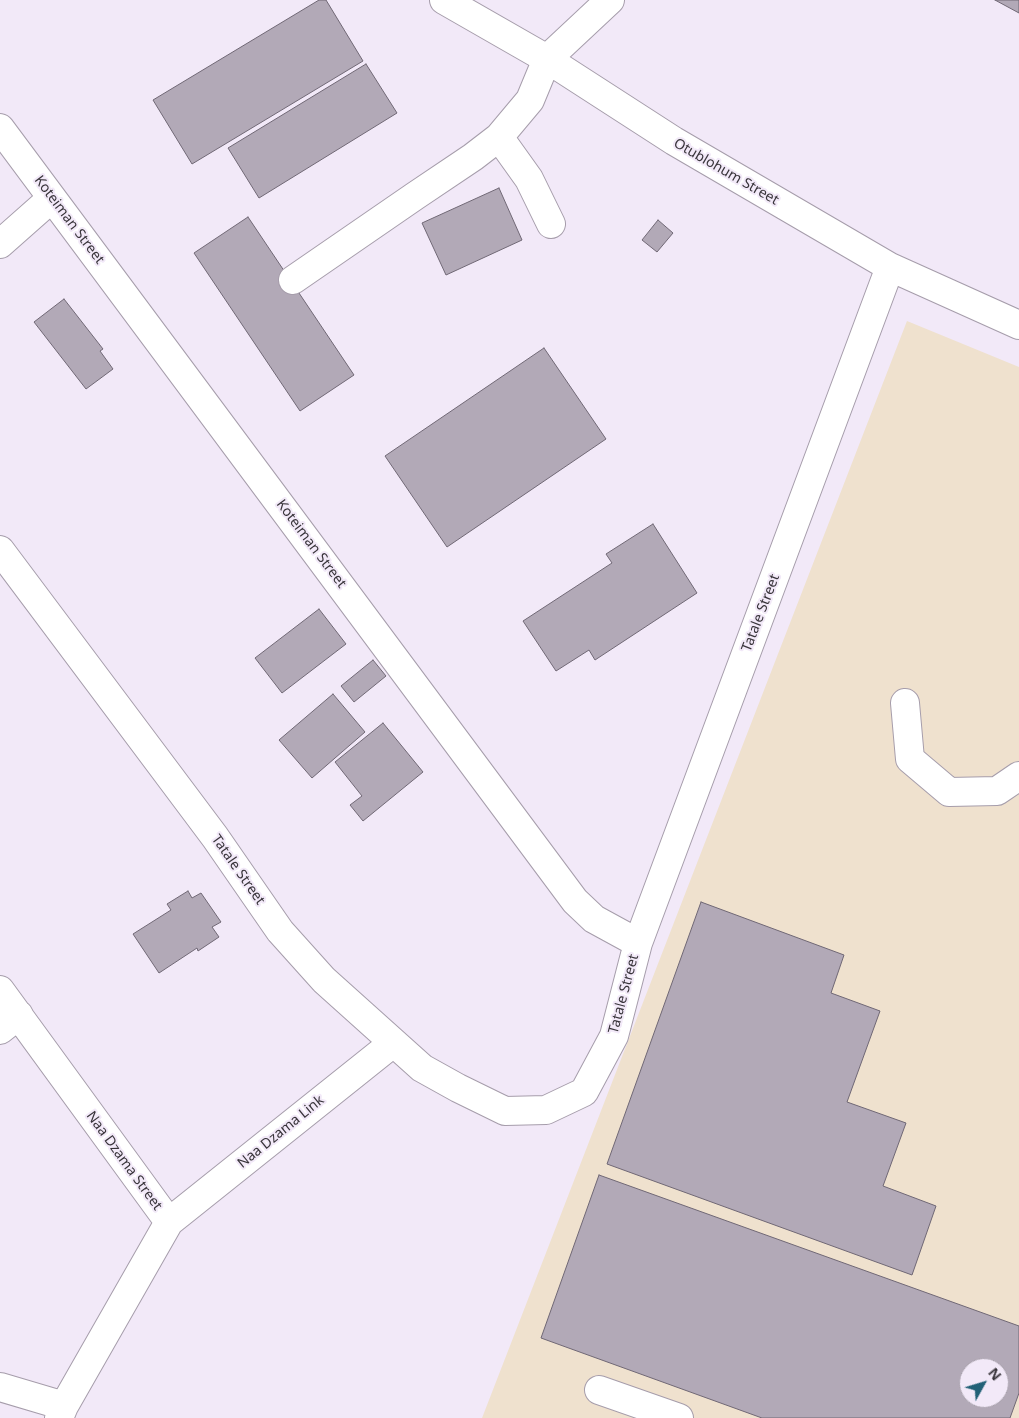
<!DOCTYPE html>
<html>
<head>
<meta charset="utf-8">
<style>
  body { margin:0 }
  #map { position:relative; width:1019px; height:1418px; overflow:hidden; background:#f2e9f8; font-family:"Noto Sans",sans-serif }
  canvas { display:block }
  .north { position:absolute; left:959px; top:1358px; width:50px; height:50px; box-sizing:border-box; background:#f2e9f8; border:1px solid #a8a1ac; border-radius:50%; rotate:51deg; font-size:14px; font-weight:700; line-height:20px; text-align:center; color:#38343a }
  .north::after { content:''; display:block; margin:auto; width:18px; height:22px; background:#226177; clip-path:polygon(50% 0,100% 100%,50% 72%,0 100%) }
</style>
</head>
<body>
<div id="map">
<canvas width="1019" height="1418"></canvas>
<div class="north">N</div>
</div>
<script>
const ctx = document.querySelector('canvas').getContext('2d');
ctx.lineJoin = 'round';
function fill(path, color) { ctx.fillStyle = color; ctx.fill(path, 'evenodd'); }
const shape = rows => new Path2D(rows.map(r => 'M' + r).join(''));
function stroke(path, color, width, dash) { ctx.strokeStyle = color; ctx.lineWidth = width; ctx.lineCap = dash ? 'butt' : 'round'; ctx.setLineDash(dash || []); ctx.stroke(path); }
function drawText(font, color, halo, rows, align = 'center') {
  ctx.font = font + ' "Noto Sans",sans-serif'; ctx.lineWidth = 4; ctx.setLineDash([]); ctx.textBaseline = 'middle'; ctx.strokeStyle = halo; ctx.fillStyle = color; for (const [text, x, y, turn = 0] of rows) {
    ctx.save(); ctx.translate(x, y); ctx.rotate((+turn || 0) * Math.PI / 180); ctx.textAlign = isNaN(turn) ? turn : align; if (halo) ctx.strokeText(text, 0, 0); ctx.fillText(text, 0, 0); ctx.restore();
  }
}
fill(shape([
  [907,321,1019,367,1019,1418,482,1418],
  [969,1368,999,1368,999,1398,969,1398]
]), '#efe1ce');
const building = shape([
  [319,0,326,0,363,61,192,164,153,100,319,0],
  [995,0,1019,0,1019,13,995,0],
  [366,64,397,113,259,198,228,148,366,64],
  [499,188,522,240,446,275,422,223,499,188],
  [248,217,354,375,300,411,194,253,248,217],
  [658,220,673,233,657,252,642,240,658,220],
  [64,299,103,349,100,351,113,369,86,389,34,322,64,299],
  [544,348,606,439,447,547,385,456,544,348],
  [653,524,697,593,595,660,589,650,556,671,523,621,612,563,606,554,653,524],
  [319,609,346,644,282,693,255,658,319,609],
  [373,660,386,676,354,702,341,686,373,660],
  [333,694,365,732,312,778,279,740,333,694],
  [383,723,423,772,363,821,350,805,362,796,335,762,383,723],
  [188,891,192,898,201,893,221,922,212,927,219,937,198,951,197,948,159,973,133,934,171,910,167,904,188,891],
  [701,902,844,955,831,993,880,1011,847,1102,906,1123,883,1186,936,1206,912,1275,607,1164,701,902],
  [599,1175,1019,1326,1019,1393,1010,1418,762,1418,541,1338,599,1175],
  [969,1368,999,1368,999,1398,969,1398,969,1368]
]);
fill(building, '#b2a9b7');
stroke(building, '#706875', 1);
const minor = shape([
  [444,0,547,59,674,141,890,267,1019,325],
  [0,128,575,901,594,919,638,943],
  [499,137,529,179,551,224],
  [0,244,52,198],
  [293,280,415,196,473,157,499,137,530,100,547,59,610,0],
  [0,550,215,837,280,931,324,980,422,1068,458,1088,505,1111,546,1110,584,1092,614,1036,638,943,890,267],
  [905,703,910,759,949,792,997,791,1019,776],
  [0,990,169,1222],
  [0,1030,19,1015],
  [0,1387,64,1406],
  [599,1390,679,1418],
  [59,1418,64,1406,169,1222,393,1043]
]);
stroke(minor, '#a69dab', 30);
stroke(minor, '#fff', 28);
drawText('14px', '#38343a', '#f2e9f8', [
  ["Otublohum Street",726,172,30],
  ["Koteiman Street",69,220,53],
  ["Koteiman Street",311,544,53],
  ["Tatale Street",761,613,-69],
  ["Tatale Street",238,870,55],
  ["Tatale Street",624,994,-75],
  ["Naa Dzama Link",281,1132,-39],
  ["Naa Dzama Street",124,1161,54]
]);
</script>
</body>
</html>
